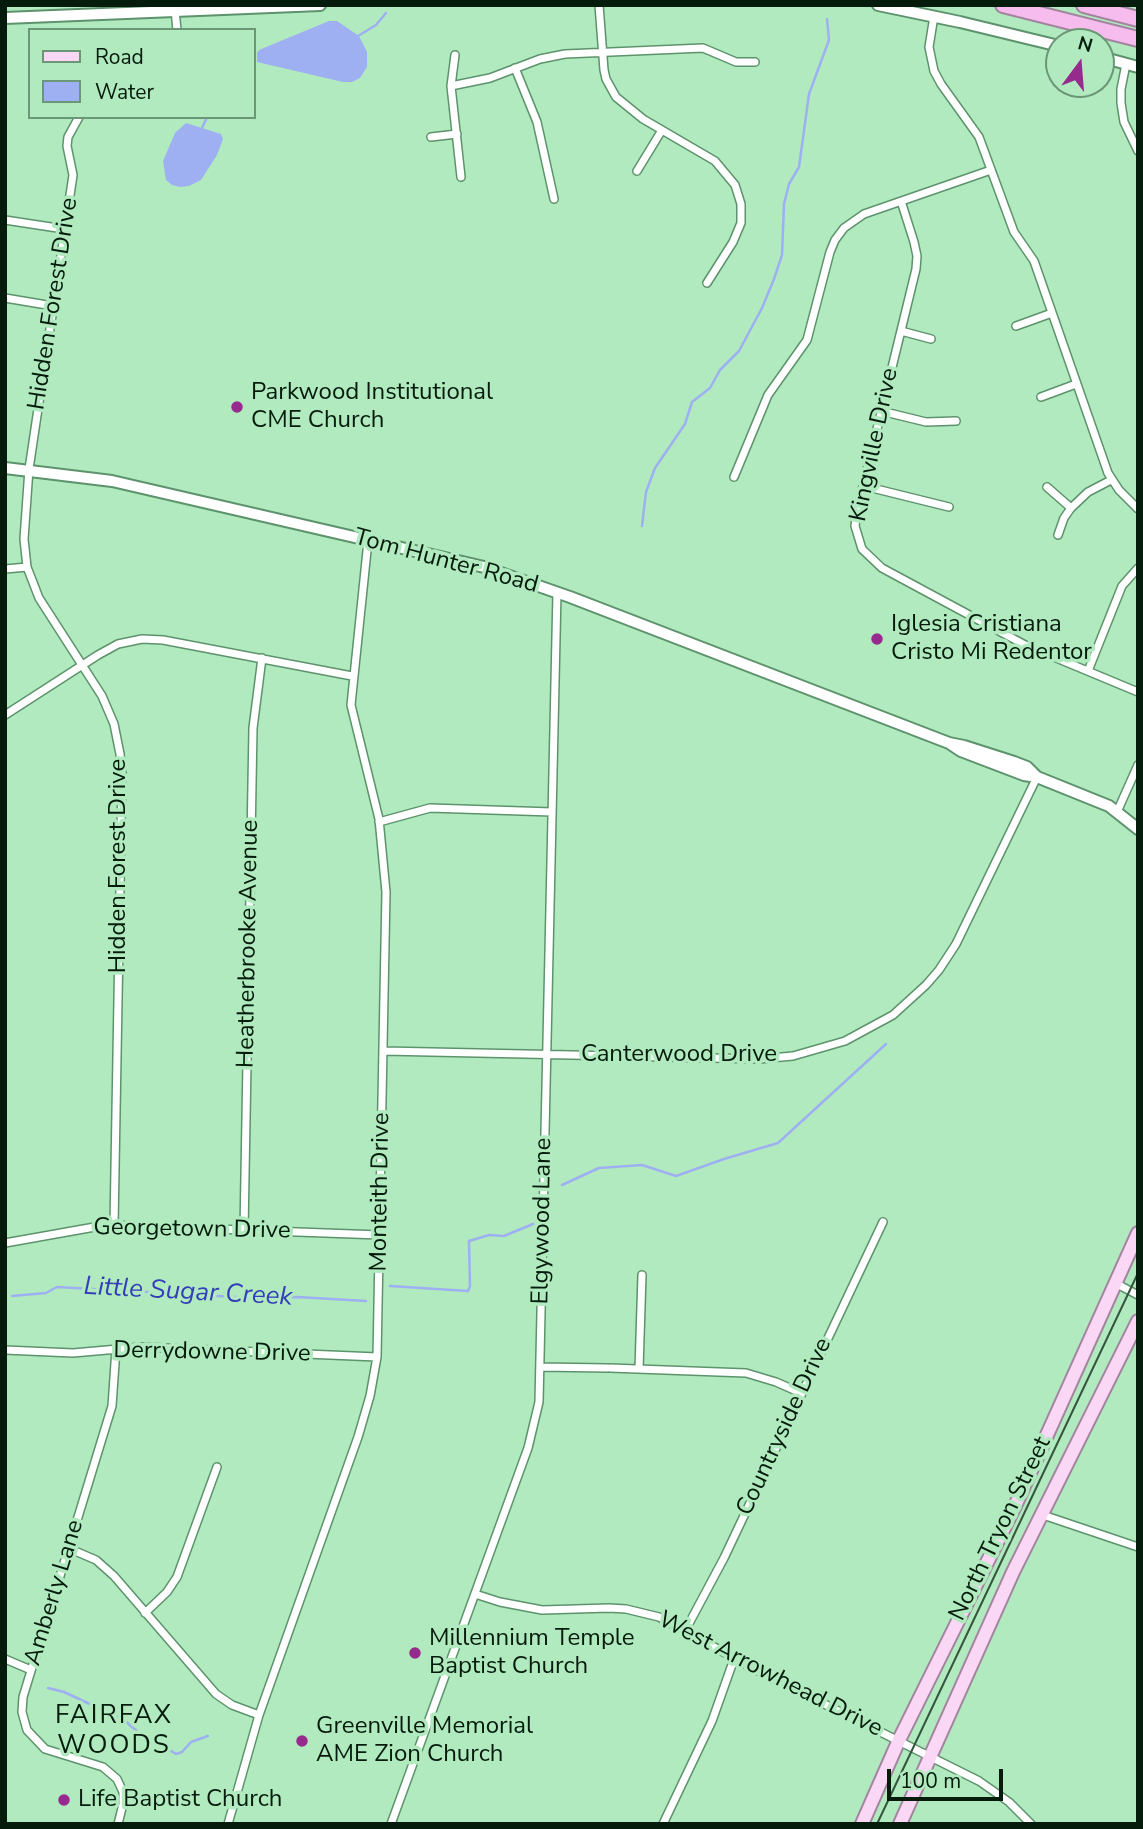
<!DOCTYPE html>
<html>
<head>
<meta charset="utf-8">
<style>
  body { margin:0 }
  #map { position:relative; width:1143px; height:1829px; overflow:hidden; background:#b1eabf; font-family:"Nunito Sans",sans-serif }
  canvas { display:block }
  .frame { position:absolute; inset:0; border:7px solid #051b0c; pointer-events:none }
  .legend { position:absolute; left:28px; top:28px; width:228px; height:91px; box-sizing:border-box; background:#b1eabf; border:2px solid #6c9777; margin:0; padding:9px 12px; list-style:none; font-size:21px; color:#051b0c }
  .legend li { display:flex; align-items:center; gap:14px; height:35px }
  .legend b { width:35px; border:2px solid #6c9777 }
  .north { position:absolute; left:1045px; top:28px; width:70px; height:70px; box-sizing:border-box; background:#b1eabf; border:2px solid #6c9777; border-radius:50%; rotate:16deg; font-size:19px; font-weight:700; line-height:28px; text-align:center; color:#051b0c }
  .north::after { content:''; display:block; margin:auto; width:24px; height:32px; background:#962b8d; clip-path:polygon(50% 0,100% 100%,50% 72%,0 100%) }
  .scale { position:absolute; left:887px; top:1769px; width:116px; height:32px; box-sizing:border-box; border:4px solid #051b0c; border-top:0; padding-left:9px; font-size:21px; line-height:24px; white-space:nowrap; color:#051b0c; -webkit-text-stroke:5px #b1eabf; paint-order:stroke }
</style>
</head>
<body>
<div id="map">
<canvas width="1143" height="1829"></canvas>
<div class="frame"></div>
<ul class="legend">
<li><b style="height:9px;background:#fad7f5"></b>Road</li>
<li><b style="height:19px;background:#9eb0f2"></b>Water</li>
</ul>
<div class="north">N</div>
<div class="scale">100 m</div>
</div>
<script>
const ctx = document.querySelector('canvas').getContext('2d');
ctx.lineJoin = 'round';
function fill(path, color) { ctx.fillStyle = color; ctx.fill(path, 'evenodd'); }
const shape = rows => new Path2D(rows.map(r => 'M' + r).join(''));
function stroke(path, color, width, dash) { ctx.strokeStyle = color; ctx.lineWidth = width; ctx.lineCap = dash ? 'butt' : 'round'; ctx.setLineDash(dash || []); ctx.stroke(path); }
function drawText(font, color, halo, rows, align = 'center') {
  ctx.font = font + ' "Nunito Sans",sans-serif'; ctx.lineWidth = 7; ctx.setLineDash([]); ctx.textBaseline = 'middle'; ctx.strokeStyle = halo; ctx.fillStyle = color; for (const [text, x, y, turn = 0] of rows) {
    ctx.save(); ctx.translate(x, y); ctx.rotate((+turn || 0) * Math.PI / 180); ctx.textAlign = isNaN(turn) ? turn : align; if (halo) ctx.strokeText(text, 0, 0); ctx.fillText(text, 0, 0); ctx.restore();
  }
}
fill(shape([
  [329,21,337,21,359,36,367,52,367,67,360,78,352,82,343,82,257,62,257,53,259,50],
  [186,123,221,134,223,139,217,155,201,180,189,186,180,187,172,185,166,180,163,161,175,133]
]), '#9eb0f2');
stroke(shape([
  [358,36,376,25,386,13],
  [202,128,207,117],
  [642,526,646,492,655,468,685,424,692,402,710,388,720,370,739,351,762,308,774,279,782,255,784,204,789,184,799,167,809,94,829,40,827,19],
  [562,1185,599,1168,642,1165,676,1176,724,1159,778,1143,886,1044],
  [390,1286,468,1291,470,1286,469,1241,489,1235,504,1236,533,1224],
  [12,1296,46,1293,57,1287,254,1298,297,1297,366,1301],
  [48,1688,64,1692,124,1720,145,1738,150,1738,176,1754,182,1752,191,1742,208,1736]
]), '#9eb0f2', 2.5);
const street = shape([
  [599,5,604,70,606,79,616,97,643,119,715,161,735,185,741,204,741,223,733,242,707,283],
  [175,10,177,30],
  [934,16,929,47,934,71,941,84,979,137,1014,232,1034,261,1108,473,1119,490,1138,509],
  [455,55,451,86,461,177],
  [1126,64,1121,89,1121,103,1124,122,1138,151],
  [515,68,537,122,554,199],
  [451,86,490,78,540,59,565,54,703,48,736,62,755,62],
  [79,117,68,137,67,146,73,175,29,469,24,539,27,567,39,598,102,696,114,724,120,754,122,774,114,1225],
  [431,137,457,134],
  [637,171,662,130],
  [901,201,914,242,917,256,916,269,857,511,855,526,862,549,882,568,1025,645,1138,692],
  [5,220,64,229],
  [5,298,53,306],
  [1016,326,1052,313],
  [901,331,931,339],
  [1041,397,1076,384],
  [881,411,926,422,956,421],
  [734,477,768,395,807,340,830,252,835,240,844,228,864,214,991,170],
  [864,486,949,507],
  [1047,487,1071,508],
  [1058,535,1064,518,1071,508,1088,492,1111,480],
  [5,569,27,567],
  [1088,671,1122,586,1138,568],
  [5,715,98,655,118,644,142,639,163,640,352,676],
  [1117,812,1138,765],
  [379,822,430,808,552,812],
  [384,1051,759,1059,793,1056,845,1041,893,1015,926,985,939,970,956,944,1037,777],
  [244,1230,253,728,262,658],
  [5,1243,106,1225,380,1235],
  [1115,1283,1138,1295],
  [116,1349,112,1406,23,1697,22,1712,27,1730,45,1749,103,1767,117,1779,123,1792,123,1804,118,1824],
  [5,1350,73,1353,141,1347,377,1357],
  [540,1367,607,1368],
  [610,1368,746,1373,776,1382,801,1393],
  [639,1369,642,1275],
  [1043,1515,1138,1547],
  [68,1548,96,1560,114,1576,216,1694,232,1705,259,1715],
  [475,1594,500,1602,542,1610,609,1608,626,1609,659,1617,764,1674,979,1781,1009,1802,1031,1824],
  [145,1613,167,1592,177,1577,217,1467],
  [685,1631,724,1558,883,1222],
  [5,1659,31,1670],
  [228,1824,259,1715,358,1437,370,1396,377,1357,386,892,379,819,351,705,368,541],
  [391,1824,528,1448,539,1402,557,592],
  [663,1824,712,1721,734,1659]
]);
const secondary = shape([
  [878,5,960,22,1059,46],
  [5,18,320,5],
  [1101,57,1138,67],
  [5,468,112,481,484,567,570,597,949,743,964,746,1014,762,1027,767,1037,777,1024,775,961,751,949,743],
  [1037,777,1109,806,1138,829]
]);
const primary = shape([
  [862,1824,899,1740,1015,1506,1138,1233],
  [900,1824,1013,1572,1138,1321]
]);
const highway = shape([
  [1003,5,1138,39],
  [1084,5,1138,19]
]);
stroke(street, '#5d936c', 10);
stroke(secondary, '#5d936c', 14);
stroke(primary, '#a2849f', 16);
stroke(highway, '#a2849f', 18);
stroke(street, '#fff', 7);
stroke(secondary, '#fff', 10);
stroke(primary, '#fad7f5', 12);
stroke(highway, '#f7bcee', 14);
stroke(shape([
  [877,1824,1138,1273]
]), '#35553e', 2);
for (const [x, y, r, color] of [
  [237,407,7,"#962b8d"],
  [877,639,7,"#962b8d"],
  [415,1653,7,"#962b8d"],
  [302,1741,7,"#962b8d"],
  [64,1800,7,"#962b8d"]
]) { const dot = new Path2D(); dot.arc(x, y, r, 0, 2 * Math.PI); ctx.fillStyle = color; ctx.fill(dot); stroke(dot, '#b1eabf', 2.5); }
drawText('24px', '#051b0c', '#b1eabf', [
  ["Hidden Forest Drive",54,304,-81],
  ["Kingville Drive",875,445,-78],
  ["Tom Hunter Road",446,562,15],
  ["Hidden Forest Drive",119,866,-90],
  ["Heatherbrooke Avenue",249,944,-89],
  ["Canterwood Drive",679,1055],
  ["Monteith Drive",381,1192,-89],
  ["Elgywood Lane",543,1221,-89],
  ["Georgetown Drive",192,1230,1],
  ["Derrydowne Drive",212,1353,1],
  ["Countryside Drive",785,1427,-65],
  ["North Tryon Street",1001,1529,-64],
  ["Amberly Lane",55,1593,-73],
  ["West Arrowhead Drive",770,1675,27]
]);
drawText('24px', '#051b0c', '#b1eabf', [
  ["Parkwood Institutional",251,393],
  ["CME Church",251,421],
  ["Iglesia Cristiana",891,625],
  ["Cristo Mi Redentor",891,653],
  ["Millennium Temple",429,1639],
  ["Baptist Church",429,1667],
  ["Greenville Memorial",316,1727],
  ["AME Zion Church",316,1755],
  ["Life Baptist Church",78,1800]
], 'left');
drawText('italic 26px', '#333eb9', '#b1eabf', [
  ["Little Sugar Creek",188,1293,3]
]);
ctx.letterSpacing = '2px';
drawText('26px', '#051b0c', '#b1eabf', [
  ["FAIRFAX",114,1717],
  ["WOODS",114,1747]
]);
ctx.letterSpacing = '0px';
</script>
</body>
</html>
